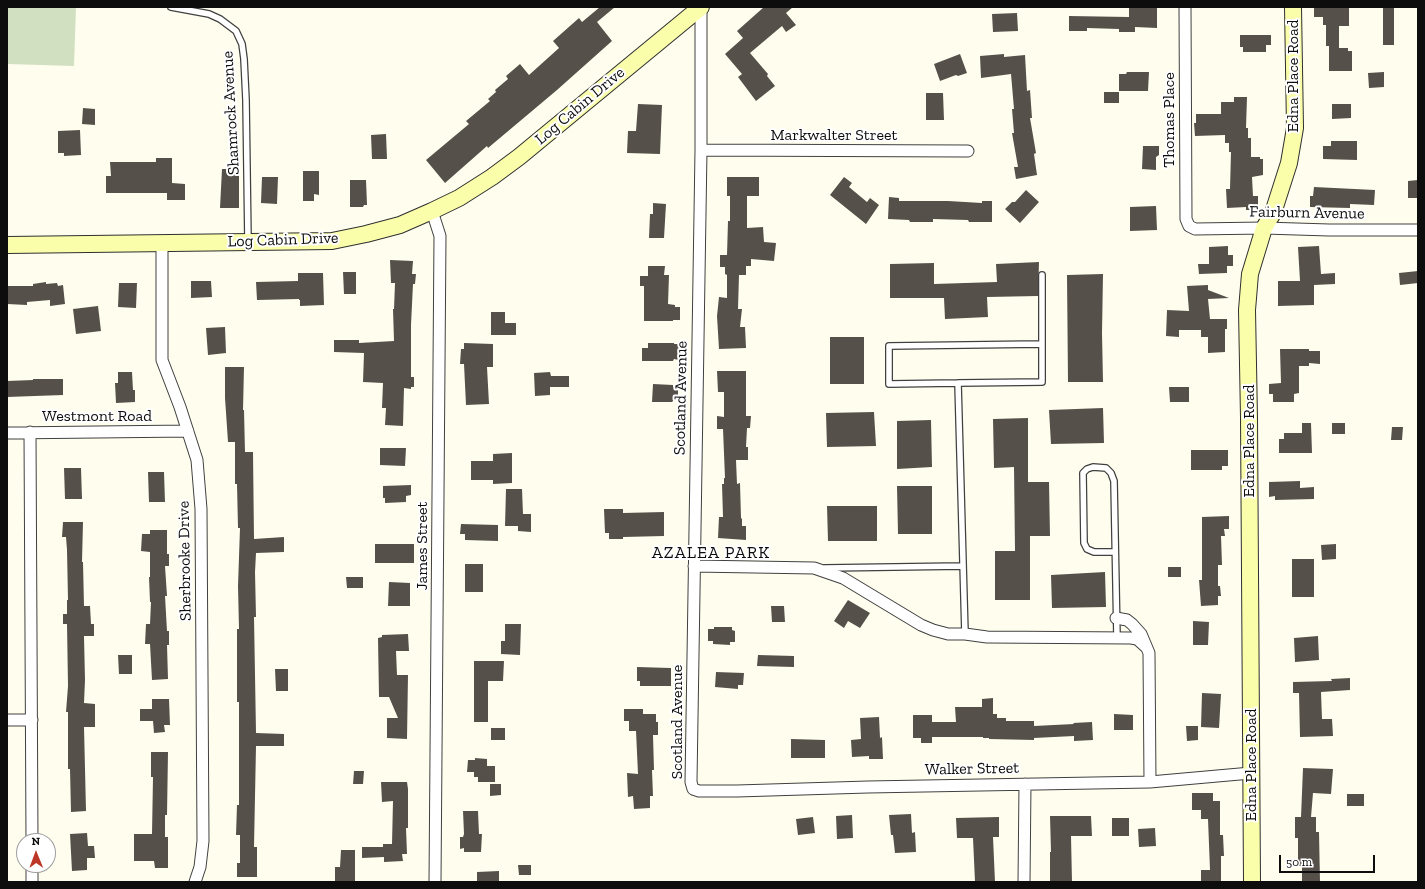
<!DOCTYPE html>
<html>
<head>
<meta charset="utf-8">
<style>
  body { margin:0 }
  #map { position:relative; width:1425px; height:889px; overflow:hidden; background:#fffeee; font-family:"Zilla Slab",serif }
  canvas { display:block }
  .frame { position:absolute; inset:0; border:8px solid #0d0d0d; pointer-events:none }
  .north { position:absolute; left:16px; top:833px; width:40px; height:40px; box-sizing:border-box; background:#fff; border:1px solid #9e9e9e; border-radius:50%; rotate:359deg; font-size:11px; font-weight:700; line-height:16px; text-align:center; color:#0d0d0d }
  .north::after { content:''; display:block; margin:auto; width:14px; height:18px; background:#bc3727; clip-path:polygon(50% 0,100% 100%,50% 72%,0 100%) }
  .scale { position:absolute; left:1279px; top:855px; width:96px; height:18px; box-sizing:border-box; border:2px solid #0d0d0d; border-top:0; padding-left:5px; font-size:12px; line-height:14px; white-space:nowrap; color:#0d0d0d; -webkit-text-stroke:3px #fff; paint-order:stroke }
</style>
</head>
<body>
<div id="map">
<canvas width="1425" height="889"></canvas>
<div class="frame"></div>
<div class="north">N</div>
<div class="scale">50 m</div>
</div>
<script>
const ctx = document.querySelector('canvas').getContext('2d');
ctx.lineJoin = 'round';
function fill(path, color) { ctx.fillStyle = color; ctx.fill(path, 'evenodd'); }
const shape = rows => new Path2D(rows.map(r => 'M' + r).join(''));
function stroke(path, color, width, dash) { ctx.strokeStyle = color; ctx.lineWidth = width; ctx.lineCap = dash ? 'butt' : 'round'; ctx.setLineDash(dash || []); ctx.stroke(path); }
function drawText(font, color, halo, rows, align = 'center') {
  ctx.font = font + ' "Zilla Slab",serif'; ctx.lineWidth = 4; ctx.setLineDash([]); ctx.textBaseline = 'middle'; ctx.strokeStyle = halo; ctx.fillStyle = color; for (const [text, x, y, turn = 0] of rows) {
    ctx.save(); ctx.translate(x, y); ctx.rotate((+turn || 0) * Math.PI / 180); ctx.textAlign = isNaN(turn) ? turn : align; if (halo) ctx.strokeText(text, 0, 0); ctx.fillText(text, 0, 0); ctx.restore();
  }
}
fill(shape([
  [7,7,76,7,74,66,7,64]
]), '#d1e0c0');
fill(shape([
  [600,7,615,7,597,22,612,41,557,90,488,148,487,146,445,183,426,160,469,124,466,121,490,101,488,99,496,92,495,90,508,79,506,76,520,64,529,75,559,48,553,41,579,18,582,22],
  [764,7,793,7,786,13,796,25,786,32,782,26,750,53,768,74,767,76,775,86,756,101,738,77,742,74,725,54,743,38,737,31],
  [1129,7,1157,7,1157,28,1135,27,1135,32,1119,32,1119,29,1087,28,1087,31,1069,31,1069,16,1129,17],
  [1314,7,1349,7,1349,26,1339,26,1339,48,1348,48,1348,51,1352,51,1352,71,1329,71,1329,46,1326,46,1326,25,1323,25,1323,17,1314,17],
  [1383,7,1394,7,1394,45,1383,45],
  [1017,13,1018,31,993,32,992,14],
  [1240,35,1271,35,1271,45,1266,45,1266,52,1243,52,1243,47,1240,47],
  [960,54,967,73,958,76,956,75,940,81,934,64],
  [1004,54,1004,57,1025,55,1027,91,1030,90,1032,118,1030,118,1036,153,1034,154,1037,175,1016,179,1014,167,1018,167,1012,133,1014,133,1012,109,1014,109,1011,74,981,78,980,56],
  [1127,72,1149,72,1148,91,1119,91,1119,74,1126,74],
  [1384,72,1384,87,1369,88,1368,73],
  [1104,92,1119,92,1119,103,1104,103],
  [926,93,943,93,944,120,926,120],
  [1234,97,1247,97,1246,128,1248,128,1248,138,1251,138,1251,157,1260,157,1260,159,1263,159,1263,175,1252,177,1253,196,1258,196,1258,210,1246,210,1246,207,1227,208,1226,189,1230,189,1231,152,1229,152,1229,143,1225,143,1225,135,1195,136,1194,123,1196,123,1196,114,1221,114,1221,102,1234,102],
  [638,104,662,105,660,154,627,153,628,131,636,131],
  [1332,104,1351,104,1351,118,1332,119],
  [83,108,95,109,95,125,82,124],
  [80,130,81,155,64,156,64,153,58,153,58,131],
  [386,134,387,159,372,159,371,135],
  [1331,141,1357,141,1357,160,1323,159,1323,146,1331,146],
  [1143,146,1159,146,1159,155,1156,157,1156,170,1142,169],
  [156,158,172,158,172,183,185,184,185,200,167,200,167,193,106,193,106,176,111,176,110,162,156,162],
  [222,169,239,169,239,208,220,208],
  [303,171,319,171,319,195,314,194,314,201,303,201],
  [262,177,278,177,277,204,261,203],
  [727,177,759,177,759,196,747,196,747,228,763,227,764,242,776,243,774,261,751,259,751,266,746,266,746,275,739,275,738,309,742,309,740,327,745,327,746,348,719,349,717,316,719,297,727,298,727,275,725,274,725,267,720,267,720,255,727,255,728,221,730,221,730,196,727,196],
  [844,177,852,183,849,187,867,202,870,198,879,205,866,224,830,195],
  [350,180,366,180,367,205,364,205,363,207,350,207],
  [1418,180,1418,198,1408,198,1408,181],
  [1314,187,1375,190,1374,205,1350,204,1350,208,1310,207,1310,196,1313,196],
  [1026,190,1039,202,1020,223,1005,209,1012,202,1015,202],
  [889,197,899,198,899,201,948,201,982,203,982,201,992,201,992,222,969,222,968,220,933,219,933,222,910,222,909,220,888,219],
  [653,203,666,204,664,238,649,238,650,214,653,214],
  [1156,206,1157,230,1130,231,1130,207],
  [1228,246,1228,255,1233,255,1233,266,1227,266,1227,273,1199,274,1198,264,1209,264,1209,247],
  [1319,246,1321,274,1335,273,1335,284,1314,285,1314,305,1278,306,1278,281,1300,281,1298,247],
  [390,260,413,261,412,274,416,274,415,284,413,284,411,325,411,377,414,377,414,387,411,387,411,389,404,388,403,426,385,425,386,408,382,408,383,383,363,382,364,353,334,352,334,340,359,340,359,343,394,341,393,309,394,309,395,283,391,283],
  [1039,262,1038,296,987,297,988,317,945,319,944,298,890,298,890,264,934,263,934,284,997,282,996,264],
  [648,266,665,266,664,275,669,275,668,304,675,305,675,307,680,307,680,320,673,320,673,321,644,321,644,286,640,286,640,276,648,276],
  [1418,271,1418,283,1400,285,1399,273],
  [343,272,356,272,356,294,344,294],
  [298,273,323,273,324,305,300,306,300,300,299,300,299,299,257,300,256,282,298,281],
  [1103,274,1102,333,1103,382,1068,382,1067,275],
  [191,281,211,281,212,297,191,298],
  [46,282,46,284,57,283,58,286,63,285,65,304,50,306,50,300,27,302,27,305,7,304,7,286,33,286,33,284],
  [119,283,137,283,136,308,118,307],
  [1208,285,1208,290,1229,298,1208,299,1210,319,1227,319,1227,329,1225,329,1225,352,1208,353,1208,337,1201,337,1201,330,1179,330,1179,337,1166,336,1167,310,1189,311,1187,286],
  [98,306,101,331,76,334,73,309],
  [491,312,505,312,505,323,516,323,516,335,491,335],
  [225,327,226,353,208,355,206,328],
  [830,337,864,337,864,384,830,384],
  [464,343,493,344,493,367,487,367,489,404,466,405,464,364,460,364,461,349,464,349],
  [648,343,674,343,674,344,679,344,679,360,674,359,673,361,642,361,642,348,648,348],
  [1280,349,1309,349,1309,351,1320,351,1320,364,1309,363,1309,366,1299,366,1299,393,1294,394,1294,402,1273,402,1273,394,1269,394,1269,384,1281,383],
  [225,367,244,367,243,410,244,410,245,452,253,452,254,539,284,537,284,552,256,553,255,572,256,617,254,617,256,733,284,734,284,746,256,746,254,847,257,847,257,877,237,877,237,863,240,863,240,835,236,835,237,805,239,805,239,702,237,702,237,629,239,629,238,586,240,528,238,528,237,484,235,484,235,442,228,442,225,398],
  [717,371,746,371,746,416,751,416,750,428,747,428,746,447,748,447,748,460,736,460,737,484,740,483,741,518,742,519,742,526,746,526,746,540,718,538,719,517,723,517,722,484,724,484,724,478,725,478,723,429,717,429,717,416,724,417,724,392,718,392],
  [118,372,132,372,133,390,135,390,135,402,116,403,115,383,118,383],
  [550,372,551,376,569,376,569,387,550,387,550,395,535,396,534,373],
  [33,379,63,379,63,395,7,397,7,381,33,380],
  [653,384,673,385,673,387,678,387,678,401,673,401,672,402,652,402],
  [1169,387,1189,387,1189,402,1170,402],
  [1103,408,1104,443,1051,444,1049,410],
  [874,412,876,446,827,447,826,413],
  [1028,418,1028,482,1049,482,1050,536,1030,536,1030,600,995,600,995,551,1015,551,1014,467,994,468,993,419],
  [931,420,932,467,897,469,897,421],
  [1302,423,1311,423,1312,453,1279,453,1279,439,1284,439,1284,433,1302,433],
  [1332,423,1345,423,1345,434,1332,434],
  [1392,427,1403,427,1402,440,1391,440],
  [380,448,406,448,405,466,380,465],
  [1191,450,1228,450,1228,466,1222,466,1222,470,1191,470],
  [512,453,512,483,493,484,493,480,471,480,471,461,493,461,493,454],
  [64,468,81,468,82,499,65,499],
  [148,472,164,472,165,502,149,502],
  [1300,481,1300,488,1314,487,1314,499,1275,500,1275,496,1269,497,1269,482],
  [411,485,411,495,406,496,406,502,385,503,385,498,383,498,383,486],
  [897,486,932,486,932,534,898,534],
  [506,489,522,489,523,514,531,514,531,532,518,531,518,526,505,526],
  [827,506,877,506,877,541,828,541],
  [604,509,623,509,623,513,664,512,664,536,623,537,623,539,609,539,609,533,605,533],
  [1229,516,1229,529,1224,529,1225,536,1221,536,1222,565,1218,565,1218,586,1220,586,1221,596,1218,596,1218,605,1201,606,1199,580,1202,580,1202,517],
  [63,522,83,522,82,562,83,562,84,606,90,606,91,624,94,624,94,636,84,636,85,680,84,703,95,704,95,727,84,727,86,811,71,812,70,769,68,769,68,712,66,712,68,686,67,624,63,624,63,614,67,614,67,600,68,600,67,550,66,537,62,537],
  [461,524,498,525,498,541,465,540,465,534,460,534],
  [150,530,167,530,167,554,169,554,169,566,165,566,167,596,165,596,167,631,169,631,169,645,167,645,168,679,152,680,150,644,145,644,146,624,150,624,151,602,150,602,149,577,150,577,150,552,141,551,142,534,150,534],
  [375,544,414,544,414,563,375,563],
  [1336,544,1336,559,1322,560,1321,545],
  [1292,559,1314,559,1314,597,1292,597],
  [465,564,483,564,483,592,465,592],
  [1168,567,1181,567,1181,577,1168,577],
  [1105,572,1106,607,1052,608,1051,575],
  [346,577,363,577,363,588,347,588],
  [389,582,410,583,410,606,388,606],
  [848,600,870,613,860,628,848,621,844,628,834,621],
  [771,606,784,606,785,622,772,622],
  [1193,621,1209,622,1208,645,1193,645],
  [505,624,521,624,520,655,501,654,501,641,505,641],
  [714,627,732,627,732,630,735,631,735,642,730,642,730,645,713,644,713,641,708,641,708,629,714,629],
  [408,634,409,651,396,651,397,675,408,675,407,739,387,738,387,718,398,718,389,697,379,697,378,638,382,637,382,635],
  [1318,636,1319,660,1295,662,1294,638],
  [118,655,132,655,132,674,119,674],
  [758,655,794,656,794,667,757,666],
  [474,661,504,661,503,681,488,681,488,722,474,722],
  [637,667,671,668,671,686,640,686,640,681,637,681],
  [275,669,288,669,288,691,276,691],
  [716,672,744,673,743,685,738,685,738,689,715,687],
  [1350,678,1350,690,1321,692,1322,719,1332,719,1333,736,1300,737,1299,693,1293,693,1293,682,1332,681,1331,679],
  [1202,693,1221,694,1219,728,1201,727],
  [993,698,993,714,997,714,997,718,1006,718,1006,721,1034,721,1034,726,1074,724,1073,723,1092,722,1093,740,1074,741,1074,736,1034,738,1034,740,989,739,989,738,983,738,983,737,932,737,932,743,921,743,921,738,913,738,913,715,932,715,932,722,956,722,955,707,982,707,982,699],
  [152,699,169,699,170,725,164,725,165,732,154,733,153,721,140,721,140,709,152,709],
  [624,709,643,709,643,714,656,714,656,722,658,722,658,735,653,735,654,770,652,770,653,796,650,796,650,808,634,809,633,796,628,797,627,773,638,774,636,731,629,731,629,721,624,721],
  [1114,714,1133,715,1133,730,1114,730],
  [879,717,880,738,882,737,883,759,869,759,869,756,852,757,851,740,861,739,860,718],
  [1186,726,1198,726,1198,740,1187,741],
  [491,728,505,728,505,740,491,740],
  [791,739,825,740,825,758,791,758],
  [151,752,168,752,167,815,165,815,165,837,168,837,168,868,155,868,154,861,134,861,134,834,152,834,153,777,151,777],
  [475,758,487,759,487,766,495,766,495,782,478,782,478,777,474,777,474,772,467,772,468,760,475,760],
  [1303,768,1333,769,1331,794,1313,793,1311,817,1316,817,1316,832,1319,832,1320,882,1302,882,1302,866,1298,866,1298,838,1295,838,1295,817,1301,817],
  [354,771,364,771,363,784,353,784],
  [381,782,407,782,408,789,408,828,406,828,407,854,402,854,403,861,384,862,384,857,362,858,362,847,383,847,383,844,392,844,393,801,382,802],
  [490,784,501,784,501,795,490,796],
  [1192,793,1213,793,1213,801,1220,801,1220,835,1223,835,1224,856,1221,856,1221,882,1201,882,1201,870,1210,870,1208,819,1201,819,1201,810,1192,810],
  [1347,794,1364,794,1364,806,1347,806],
  [463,811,478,811,479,834,482,834,481,852,464,852,464,848,460,849,460,837,463,837,464,834],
  [911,814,912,833,915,832,916,852,895,853,893,835,891,835,889,815],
  [852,815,853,838,837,839,836,816],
  [1050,816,1091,816,1092,836,1071,836,1072,882,1050,882,1050,852,1051,852],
  [813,817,815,833,798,835,796,819],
  [999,817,999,837,993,837,995,882,975,882,973,838,957,838,956,818],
  [1112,818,1129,818,1129,836,1112,836],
  [1155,828,1156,846,1139,847,1138,829],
  [87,833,88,846,94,846,95,858,87,858,87,870,72,871,70,834],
  [341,850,355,850,355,882,335,882,335,867,340,867],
  [518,865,531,865,531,875,519,875],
  [499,871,499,882,477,882,477,872]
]), '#56504a');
const lane = shape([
  [171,7,209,14,220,19,236,31,242,44,244,59,246,100,248,242],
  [958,383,889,384,889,346,1042,344,1042,275],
  [1115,552,1094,552,1087,549,1084,543,1083,473,1087,469,1093,467,1106,468,1111,473,1114,481,1117,638],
  [825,568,963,566],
  [965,634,958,383,1042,382,1042,344]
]);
const street = shape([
  [1185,7,1186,219,1189,226,1195,229,1264,228,1329,230,1418,230],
  [701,8,701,150,691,782,693,789,699,791,737,791,868,787,1150,782,1251,773],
  [701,150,968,151],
  [432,211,440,236,435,882],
  [162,244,162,360,180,407,197,460,201,509,203,841,200,867,195,882],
  [30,432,32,841],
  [7,433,188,431],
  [694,566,814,568,843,578,921,625,933,630,948,634,965,634,987,637,1131,638,1137,639,1147,648],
  [1116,618,1127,620,1132,624,1141,634,1149,653,1150,782],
  [7,720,32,720],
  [32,882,32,865],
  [1024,882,1025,784]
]);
const secondary = shape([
  [7,245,332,241,366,234,400,225,432,211,459,198,492,177,519,157,701,7],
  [1252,882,1249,418,1247,310,1250,274,1264,228,1273,213,1289,163,1295,128,1293,7]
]);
stroke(lane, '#404040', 8);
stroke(street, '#404040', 13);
stroke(secondary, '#2f2f2f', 18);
stroke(lane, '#fff', 5.5);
stroke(street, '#fff', 11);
stroke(secondary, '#fafeaa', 16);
drawText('16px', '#0d0d0d', '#fff', [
  ["Edna Place Road",1293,76,-90],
  ["Log Cabin Drive",580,106,-40],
  ["Shamrock Avenue",231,113,-93],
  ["Thomas Place",1169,120,-90],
  ["Markwalter Street",834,135],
  ["Fairburn Avenue",1307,213,1],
  ["Log Cabin Drive",283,240,-2],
  ["Scotland Avenue",681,398,-89],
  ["Westmont Road",97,416],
  ["Edna Place Road",1249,441,-90],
  ["James Street",422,546,-90],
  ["Sherbrooke Drive",185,561,-91],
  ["Scotland Avenue",677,722,-90],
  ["Edna Place Road",1251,765,-90],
  ["Walker Street",972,769,-1]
]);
ctx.letterSpacing = '1px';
drawText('17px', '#0d0d0d', '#fff', [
  ["AZALEA PARK",711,553]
]);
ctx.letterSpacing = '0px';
</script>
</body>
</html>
